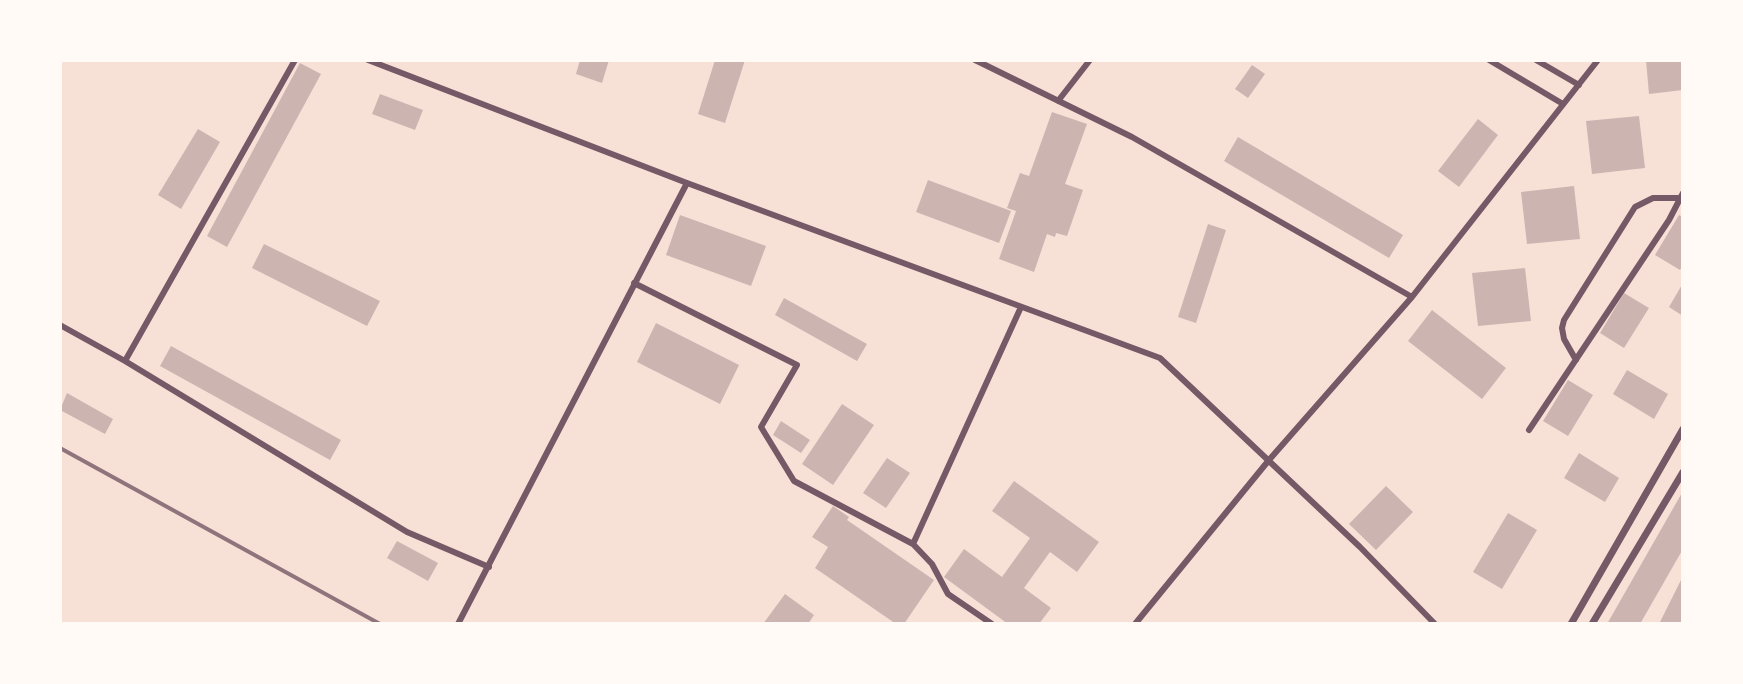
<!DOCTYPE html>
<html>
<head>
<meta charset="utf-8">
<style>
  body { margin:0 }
  #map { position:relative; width:1743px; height:684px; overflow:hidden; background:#f7e1d7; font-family:Manrope,sans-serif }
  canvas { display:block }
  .frame { position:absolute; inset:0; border:62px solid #fffaf5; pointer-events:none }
</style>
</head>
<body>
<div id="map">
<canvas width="1743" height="684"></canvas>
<div class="frame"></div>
</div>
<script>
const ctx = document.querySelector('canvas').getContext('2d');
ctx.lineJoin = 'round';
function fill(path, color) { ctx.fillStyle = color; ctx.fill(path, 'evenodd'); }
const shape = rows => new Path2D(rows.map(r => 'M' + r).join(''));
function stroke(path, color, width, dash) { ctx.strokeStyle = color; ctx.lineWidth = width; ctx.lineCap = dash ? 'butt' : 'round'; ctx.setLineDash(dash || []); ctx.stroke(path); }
fill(shape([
  [580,60,609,60,602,83,576,74],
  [715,60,745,60,725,123,698,114],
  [1646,60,1683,60,1683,90,1649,94],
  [300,63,321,74,227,247,207,236],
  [1252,65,1265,74,1248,98,1235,89],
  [380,94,423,110,415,130,372,114],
  [1052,112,1087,124,1065,184,1083,190,1067,236,1056,233,1055,237,1047,234,1034,272,999,259,1016,211,1007,208,1020,173,1029,176],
  [1639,116,1645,168,1592,174,1586,121],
  [1478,119,1498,135,1459,187,1438,171],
  [198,129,220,142,181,209,158,195],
  [1238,137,1403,235,1389,258,1224,161],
  [928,180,1011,211,999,243,916,212],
  [1574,186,1580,239,1527,244,1521,192],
  [680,215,766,246,751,286,666,255],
  [1679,215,1683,217,1683,264,1680,270,1655,255],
  [1208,224,1226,230,1196,323,1178,317],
  [264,244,380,301,367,326,252,268],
  [1525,268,1531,321,1478,326,1472,273],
  [1683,283,1683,316,1669,307],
  [1624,293,1649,308,1624,348,1600,333],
  [784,298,867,344,857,361,775,315],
  [1432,310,1506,368,1482,399,1408,341],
  [656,323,739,365,720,404,637,362],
  [171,346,341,440,330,460,160,366],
  [1627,370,1668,394,1654,419,1613,394],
  [1568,380,1593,395,1568,436,1543,421],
  [67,393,113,419,105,434,60,410],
  [842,404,874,425,833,485,802,464],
  [781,421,810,440,801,453,773,435],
  [1579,453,1619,478,1605,502,1564,478],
  [887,458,910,473,886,508,863,493],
  [1014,481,1099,542,1077,572,1050,552,1024,588,1051,608,1039,624,1008,624,944,577,964,549,1002,577,1030,538,992,511],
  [1386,486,1413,512,1376,550,1349,524],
  [1683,491,1683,549,1640,624,1607,624],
  [833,506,849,517,847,520,934,580,904,624,896,624,815,568,828,547,812,537],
  [1508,513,1537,530,1502,589,1473,572],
  [397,541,438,563,428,581,387,558],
  [1683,576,1683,624,1659,624],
  [785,594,814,615,808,624,763,624]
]), '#ccb4b1');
stroke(shape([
  [368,60,687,183,1160,358,1360,547,1435,624],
  [975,60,1132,137,1412,297],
  [1489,60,1563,104],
  [1536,60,1579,85],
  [1058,101,1090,60],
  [634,283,797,365,761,427,794,481,913,544,932,564,948,594,992,624],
  [60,325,125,361,407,532,489,567],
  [1576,360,1564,339,1562,328,1564,320,1635,207,1653,198,1680,198],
  [125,361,295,60],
  [1529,430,1669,220,1683,193],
  [913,544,1021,307],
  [458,624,687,183],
  [1135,624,1269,460,1412,297,1598,60]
]), '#755966', 6);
stroke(shape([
  [1571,624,1683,429],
  [1592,624,1683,472]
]), '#755966', 7);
stroke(shape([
  [60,448,380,624]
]), '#8f747c', 4);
</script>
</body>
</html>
